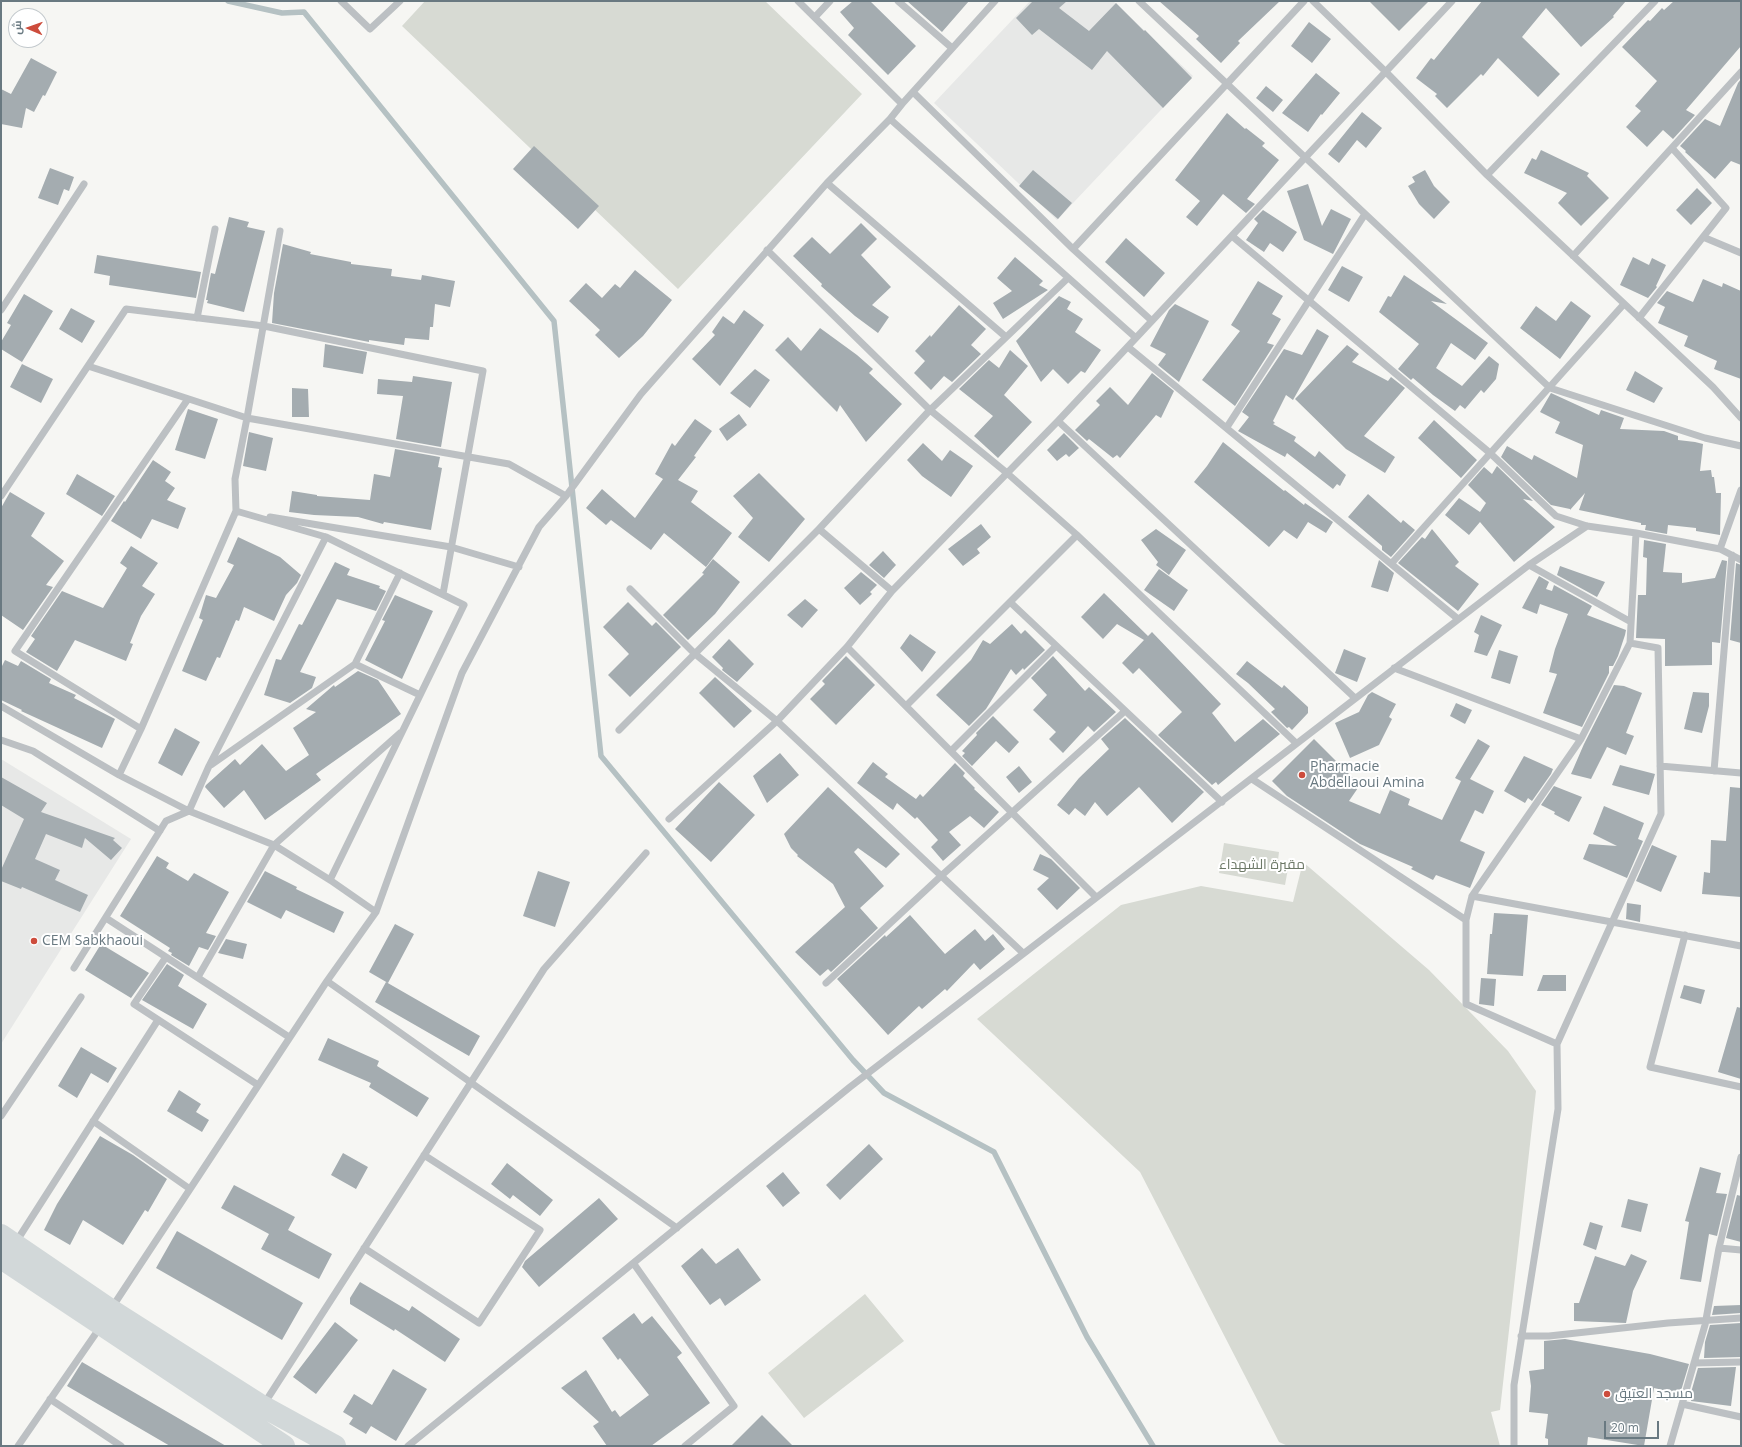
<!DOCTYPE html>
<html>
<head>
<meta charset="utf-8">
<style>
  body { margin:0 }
  #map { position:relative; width:1742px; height:1447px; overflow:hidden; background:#f6f6f3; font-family:"Open Sans",Cairo,sans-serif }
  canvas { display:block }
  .frame { position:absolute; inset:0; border:2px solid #697981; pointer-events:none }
  .north { position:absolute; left:8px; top:8px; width:40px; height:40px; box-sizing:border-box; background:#fff; border:1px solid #c3c9cd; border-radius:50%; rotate:272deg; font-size:11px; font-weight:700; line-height:16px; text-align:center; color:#697981 }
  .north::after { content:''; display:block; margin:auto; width:14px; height:18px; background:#cd4c3c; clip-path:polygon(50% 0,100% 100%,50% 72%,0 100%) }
  .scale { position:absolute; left:1604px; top:1421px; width:55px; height:18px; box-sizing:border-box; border:2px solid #697981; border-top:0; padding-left:5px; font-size:12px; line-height:14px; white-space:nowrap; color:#697981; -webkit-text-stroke:3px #fff; paint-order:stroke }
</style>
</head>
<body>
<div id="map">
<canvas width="1742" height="1447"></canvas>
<div class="frame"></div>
<div class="north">ش</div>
<div class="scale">20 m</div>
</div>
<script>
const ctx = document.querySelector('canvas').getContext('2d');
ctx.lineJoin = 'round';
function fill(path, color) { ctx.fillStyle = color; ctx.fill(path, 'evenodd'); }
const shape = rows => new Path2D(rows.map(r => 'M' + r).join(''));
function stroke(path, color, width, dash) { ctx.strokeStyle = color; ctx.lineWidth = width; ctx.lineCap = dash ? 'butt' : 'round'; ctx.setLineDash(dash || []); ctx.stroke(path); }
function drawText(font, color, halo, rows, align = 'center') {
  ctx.font = font + ' "Open Sans",Cairo,sans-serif'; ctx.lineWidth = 4; ctx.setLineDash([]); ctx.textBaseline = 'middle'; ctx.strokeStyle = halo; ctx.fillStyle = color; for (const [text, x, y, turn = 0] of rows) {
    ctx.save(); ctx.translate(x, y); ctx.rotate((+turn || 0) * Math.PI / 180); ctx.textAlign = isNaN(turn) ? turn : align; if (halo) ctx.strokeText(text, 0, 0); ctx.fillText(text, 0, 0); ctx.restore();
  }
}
fill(shape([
  [1030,1,1113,1,1193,76,1057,220,934,103],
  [1,759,131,839,1,1044]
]), '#e7e8e7');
fill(shape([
  [425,1,765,1,862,94,678,289,402,26],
  [1224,843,1279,852,1278,860,1289,863,1285,885,1219,873],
  [1303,862,1429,970,1508,1051,1536,1091,1500,1410,1491,1412,1500,1446,1288,1446,1279,1442,1140,1172,977,1019,1121,905,1201,886,1293,902],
  [865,1294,904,1341,804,1418,768,1373]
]), '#d7dad3');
stroke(shape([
  [228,1,282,13,304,12,554,321,601,756,853,1060,884,1093,994,1152,1087,1337,1153,1446]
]), '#b5c1c3', 5.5);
fill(shape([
  [853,1,870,1,916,46,888,75,848,35,854,28,840,12],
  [907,1,969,1,942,32],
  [1033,1,1067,1,1059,8,1089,31,1116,3,1144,31,1145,30,1192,78,1163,108,1107,51,1092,70,1039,29,1032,35,1016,18],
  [1159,1,1280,1,1238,41,1240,43,1221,63,1196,39,1199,36],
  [1369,1,1429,1,1399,31],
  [1482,1,1626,1,1613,16,1614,17,1581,47,1546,8,1522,37,1560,74,1538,97,1498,58,1483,76,1481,74,1447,108,1435,96,1437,94,1416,78,1431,58,1434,60],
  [1674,1,1741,1,1741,46,1686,110,1695,115,1673,139,1663,130,1647,147,1626,127,1641,111,1635,106,1657,81,1622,47,1648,20,1650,21,1662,8,1664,10],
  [1309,22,1331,39,1312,63,1291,46],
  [31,58,57,72,45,96,43,95,34,112,26,108,22,128,1,124,1,89,11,94],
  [1316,73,1340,93,1322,115,1321,114,1308,132,1282,113],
  [1741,79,1741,165,1731,161,1715,179,1685,152,1686,151,1680,146,1705,119,1720,126,1738,83],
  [1266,86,1283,100,1273,112,1256,98],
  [1362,112,1382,128,1366,148,1357,140,1339,163,1328,154],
  [1227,113,1245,129,1246,128,1265,143,1262,146,1279,160,1247,199,1255,204,1246,213,1223,194,1197,226,1186,217,1200,201,1175,180],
  [534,146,599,206,578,229,513,169],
  [1541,150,1589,173,1587,176,1609,198,1581,226,1558,203,1567,193,1524,173,1532,158,1536,160],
  [50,168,74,177,69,191,64,189,58,205,38,198],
  [1033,170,1072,203,1058,219,1019,186],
  [1425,170,1434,186,1450,202,1434,219,1419,204,1408,186,1415,182,1412,177],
  [1308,184,1322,226,1331,209,1351,219,1333,254,1304,240,1287,191],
  [1697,188,1712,203,1691,225,1676,210],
  [1263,210,1297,232,1283,252,1270,243,1264,252,1246,240,1258,223,1254,219],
  [229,217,249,222,247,227,265,231,244,312,207,303,208,300,206,300,211,273,215,274],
  [861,223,877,239,861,255,891,287,872,305,889,317,878,333,855,316,821,286,822,284,793,256,812,237,830,254],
  [1126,238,1165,273,1144,297,1105,262],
  [283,244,311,252,310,254,351,262,351,264,392,269,391,276,421,280,422,275,455,281,450,307,435,304,433,327,430,327,429,340,405,338,404,345,369,340,369,342,272,323,274,293],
  [97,255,201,272,196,298,109,285,110,276,94,273],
  [1015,257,1043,281,1039,285,1048,290,1003,319,993,303,1012,291,997,278],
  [1633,257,1649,265,1652,258,1666,265,1656,286,1657,287,1648,298,1620,285],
  [1342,266,1363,277,1349,302,1328,290],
  [635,270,672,300,643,336,619,358,595,335,600,330,569,301,586,283,602,298,615,284,620,288],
  [1404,275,1447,304,1431,301,1488,343,1475,360,1451,343,1436,368,1462,386,1489,356,1499,364,1496,379,1484,393,1481,390,1465,409,1460,405,1455,411,1433,395,1413,378,1411,380,1398,369,1419,344,1379,312,1388,296,1391,297],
  [1703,279,1722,287,1723,283,1741,291,1741,379,1714,369,1717,361,1684,346,1688,336,1658,323,1665,307,1657,303,1667,291,1693,302],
  [1258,281,1283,296,1272,314,1281,319,1267,343,1274,345,1235,406,1202,380,1240,331,1231,325],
  [24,294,53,311,22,362,1,349,1,342,11,325,7,323],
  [1059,296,1071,302,1067,309,1083,319,1075,332,1101,350,1085,373,1081,371,1068,384,1053,369,1041,382,1016,341],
  [1571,301,1591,316,1560,359,1520,328,1536,306,1556,321],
  [1175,304,1209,321,1179,382,1158,365,1166,354,1150,346,1169,310],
  [959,305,986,329,971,345,981,354,952,382,944,376,931,390,914,373,925,361,915,351,930,335,931,337],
  [71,308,95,321,82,343,59,329],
  [744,310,764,325,720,386,692,359,715,335,712,332,723,316,734,324],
  [820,328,857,355,873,369,869,373,902,404,866,442,840,405,837,412,775,350,788,337,801,351],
  [1317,329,1329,336,1293,400,1286,395,1273,421,1275,423,1273,424,1296,437,1294,441,1315,457,1319,451,1346,475,1340,486,1337,484,1333,489,1287,453,1285,457,1238,431,1249,417,1242,412,1284,349,1302,355],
  [325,344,367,352,363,374,323,367],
  [1347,345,1359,354,1352,362,1388,381,1391,377,1405,388,1364,436,1395,457,1385,473,1346,449,1295,399],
  [1010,350,1028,366,1004,395,1032,422,998,458,974,436,993,416,959,389,989,360,999,368],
  [22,364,53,379,41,403,10,387],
  [755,369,770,380,750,408,730,393],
  [1635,371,1663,388,1654,403,1626,390],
  [1152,373,1174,391,1161,418,1156,415,1120,458,1117,455,1113,458,1089,439,1087,441,1075,430,1100,405,1096,401,1110,387,1128,405],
  [413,376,452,382,441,447,396,439,403,396,377,394,378,379,412,382],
  [292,388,308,389,309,417,292,417],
  [1551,393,1599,415,1601,410,1624,418,1620,429,1664,431,1678,436,1678,440,1695,442,1703,444,1700,471,1711,470,1712,477,1714,477,1716,493,1721,493,1720,535,1696,531,1696,528,1668,525,1667,534,1645,530,1646,525,1641,525,1641,523,1579,510,1585,493,1570,510,1570,509,1551,505,1501,457,1507,446,1532,460,1534,455,1577,478,1583,445,1555,433,1560,422,1540,412],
  [188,409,218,419,205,459,175,450],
  [739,414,747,425,727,441,719,429],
  [695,419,712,431,694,456,696,457,678,480,698,491,691,502,732,533,706,567,664,533,651,550,611,520,606,525,586,508,602,489,635,518,663,479,655,474,672,443,675,446],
  [1434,420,1477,460,1461,478,1418,438],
  [249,432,273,438,266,471,243,466],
  [1064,433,1079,448,1069,457,1066,454,1057,461,1047,450],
  [1223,442,1284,491,1285,490,1304,505,1305,503,1333,522,1326,533,1308,522,1297,539,1284,530,1269,547,1194,482,1207,466],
  [923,443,942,461,950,450,973,466,951,497,922,476,907,460],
  [395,449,440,457,438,467,442,468,431,530,384,522,383,524,358,517,314,515,289,512,292,491,317,495,317,496,370,500,374,474,390,477],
  [153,460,171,472,165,481,175,488,167,500,186,508,178,529,152,519,141,539,111,521,124,501,125,502],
  [1497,466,1533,501,1523,499,1555,527,1514,562,1480,522,1469,535,1445,515,1459,498,1480,512,1486,503,1468,485,1484,467,1492,474],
  [759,473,805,519,769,562,738,537,753,518,733,496],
  [77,474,115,496,102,516,66,494],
  [10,492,45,513,31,536,64,561,46,585,53,587,23,630,1,615,1,508],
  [1368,494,1401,523,1403,520,1415,530,1391,557,1382,550,1382,546,1348,517],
  [981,524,991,537,977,549,980,553,963,566,948,549],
  [1156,529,1186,550,1169,575,1156,565,1158,562,1141,540],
  [1432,529,1459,562,1455,566,1479,584,1458,611,1398,563,1422,537,1425,539],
  [238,537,280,557,301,575,297,583,286,595,274,621,244,607,239,621,236,620,220,658,217,657,206,681,182,671,203,620,199,618,206,595,216,598,234,565,227,562],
  [1644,540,1666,544,1663,572,1682,573,1682,583,1715,578,1722,560,1727,561,1720,643,1712,642,1712,665,1665,666,1665,639,1636,638,1638,595,1646,595,1647,558,1643,557],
  [131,546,158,563,142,586,155,594,141,616,130,643,133,644,126,661,75,640,57,671,26,652,35,639,31,636,62,591,103,608,127,568,120,563],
  [883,551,896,565,884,578,869,565],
  [713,559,740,582,715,614,688,640,663,615,704,574,702,573],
  [1379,560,1394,573,1388,592,1371,587],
  [335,562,350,569,347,575,380,586,379,588,386,591,376,611,337,599,300,672,316,677,312,688,290,703,264,695,276,659,281,660,299,624,302,625],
  [1736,563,1741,565,1741,643,1730,640],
  [1560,566,1605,582,1597,597,1557,575],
  [1159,569,1188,590,1174,611,1144,590],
  [861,572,877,585,870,592,872,594,860,605,844,588],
  [1539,576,1549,582,1546,589,1552,591,1554,585,1592,606,1587,615,1626,630,1625,635,1618,656,1613,666,1609,666,1609,673,1582,727,1543,713,1557,674,1549,672,1555,649,1568,614,1540,604,1537,614,1522,608],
  [1104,593,1148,636,1146,638,1152,632,1221,704,1212,713,1235,742,1263,719,1280,734,1218,785,1216,782,1212,785,1158,735,1182,712,1139,668,1133,674,1122,663,1144,640,1117,624,1103,639,1081,617],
  [395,595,433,611,402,679,365,660,385,621,382,620],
  [805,599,818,610,802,628,787,615],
  [628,602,652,626,656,622,681,647,630,697,608,675,629,654,603,627],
  [1481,615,1502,625,1487,656,1474,652,1479,635,1474,632],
  [1012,624,1021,634,1025,630,1045,650,1024,670,1023,668,1016,675,1011,669,986,709,969,726,936,695,971,660,983,640,990,644],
  [910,634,936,652,922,672,900,648],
  [729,639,754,664,737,682,722,670,723,668,712,657],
  [1344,649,1366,658,1357,682,1335,673],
  [1499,650,1518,656,1510,684,1491,678],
  [846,656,875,685,836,725,810,699,825,684,822,681],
  [1053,656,1085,691,1089,687,1116,712,1094,732,1088,726,1063,753,1049,739,1056,732,1033,710,1047,695,1031,678],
  [5,660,18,666,21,661,51,679,49,683,76,695,74,698,115,719,102,748,21,711,22,710,1,700,1,668],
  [1247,661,1282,688,1284,685,1308,707,1308,713,1292,730,1289,727,1287,728,1271,712,1275,709,1248,683,1236,674],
  [358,671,378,680,401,714,316,774,321,780,265,820,244,790,224,808,205,787,206,785,235,759,240,765,262,744,286,771,309,755,293,728,316,712,306,709,334,685,335,687],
  [715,677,752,711,734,728,699,693],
  [1614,685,1624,686,1642,693,1626,733,1634,736,1626,755,1607,747,1591,779,1571,774,1584,744],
  [1372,692,1396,704,1389,717,1392,719,1379,745,1350,758,1335,723,1359,712,1368,695],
  [1693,692,1709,693,1709,706,1702,733,1684,729],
  [1456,703,1472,710,1465,724,1450,716],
  [993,716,1019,742,1009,753,996,741,972,766,962,756,965,753,962,751,977,735,976,733],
  [1125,718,1204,792,1172,823,1139,787,1107,816,1095,802,1085,816,1075,808,1069,815,1057,805,1079,778,1109,749,1101,739],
  [175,728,200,742,182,776,158,763],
  [1314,739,1360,785,1349,801,1380,814,1390,790,1410,799,1408,805,1442,820,1461,781,1455,778,1478,739,1490,746,1470,779,1494,791,1483,814,1475,810,1460,841,1485,852,1470,888,1436,875,1433,880,1411,869,1413,867,1360,844,1287,796,1272,781],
  [780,753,799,775,767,803,753,776],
  [1524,756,1553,769,1551,774,1532,801,1528,798,1525,803,1504,791],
  [873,762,888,774,885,777,916,799,920,794,923,797,955,763,965,773,963,776,975,788,974,789,999,812,984,828,970,816,949,832,961,845,943,861,931,847,938,840,917,817,915,819,897,803,893,810,857,783],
  [1620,765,1655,774,1649,795,1612,785],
  [1019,766,1032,782,1019,793,1006,777],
  [1,777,47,803,41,812,115,838,113,840,122,848,111,860,85,838,82,848,46,834,35,859,60,870,55,880,88,895,80,912,22,887,21,889,1,881,1,870,24,819,1,805],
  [719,782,755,815,711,862,675,829],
  [1554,786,1582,797,1569,822,1554,814,1555,812,1541,805],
  [828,787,900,854,886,868,858,848,854,852,884,886,860,908,878,928,831,972,828,969,820,976,795,952,845,907,833,884,797,856,798,855,791,848,784,834],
  [1730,787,1741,788,1741,897,1702,894,1704,872,1710,873,1711,840,1726,841],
  [1604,806,1644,823,1638,839,1643,841,1627,878,1583,859,1589,844,1617,846,1593,834],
  [1652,845,1677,856,1661,892,1636,881],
  [1040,854,1051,859,1080,888,1057,910,1037,889,1049,878,1033,870],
  [157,856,169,863,166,868,188,881,194,873,229,892,206,933,216,936,208,950,199,947,189,966,171,955,172,953,168,951,170,948,120,916],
  [265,871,297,887,296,889,344,912,334,933,286,910,281,919,247,902],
  [538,871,570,882,555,927,523,916],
  [1627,903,1641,905,1640,922,1626,919],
  [1494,913,1528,915,1523,976,1487,974,1490,934,1492,934],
  [910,915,945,954,975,929,985,941,993,934,1005,949,980,970,974,963,947,991,945,989,922,1009,919,1006,888,1035,837,979,885,935,886,937],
  [395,924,414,934,388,983,369,972],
  [226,939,247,944,243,959,218,953],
  [101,944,149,973,131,998,85,970],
  [167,964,184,975,178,986,207,1004,193,1029,142,1000],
  [1543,975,1566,975,1566,991,1537,991],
  [1481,978,1496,979,1494,1006,1479,1004],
  [386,982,480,1036,469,1056,375,1002],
  [1684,985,1705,990,1701,1004,1680,998],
  [1737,1007,1741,1008,1741,1079,1718,1072],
  [328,1038,379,1061,377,1066,429,1098,417,1117,369,1087,371,1083,318,1060],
  [81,1047,117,1068,108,1083,91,1073,77,1098,58,1086],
  [179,1090,201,1104,196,1112,209,1120,202,1132,167,1111],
  [100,1136,133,1155,167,1179,148,1212,145,1210,123,1245,83,1220,70,1245,44,1230,57,1204],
  [869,1144,883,1159,840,1200,826,1185],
  [343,1153,368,1167,356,1189,331,1175],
  [507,1163,553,1200,540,1216,513,1195,510,1199,491,1184],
  [1700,1167,1721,1173,1716,1193,1727,1194,1717,1236,1709,1234,1701,1282,1680,1279,1689,1222,1685,1221],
  [783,1172,800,1193,783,1207,766,1186],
  [234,1185,295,1217,288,1230,332,1254,319,1279,261,1249,269,1234,221,1208],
  [1737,1195,1741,1196,1741,1242,1726,1238],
  [599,1198,618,1219,539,1287,522,1267,525,1261],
  [1628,1199,1648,1204,1641,1232,1621,1227],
  [1590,1222,1603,1226,1596,1250,1583,1245],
  [177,1231,303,1303,282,1340,156,1268],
  [702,1248,716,1264,738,1248,761,1280,725,1306,720,1298,710,1305,681,1266],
  [1631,1254,1647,1261,1633,1291,1626,1323,1574,1321,1574,1303,1579,1303,1595,1256,1625,1266],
  [360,1282,409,1311,412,1306,460,1339,445,1362,395,1329,394,1331,350,1304,350,1298],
  [1741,1305,1741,1313,1712,1315,1714,1306],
  [634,1313,642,1324,652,1316,682,1353,677,1357,710,1403,651,1446,607,1446,593,1426,599,1422,561,1388,586,1370,612,1412,615,1410,620,1417,649,1395,620,1358,618,1360,602,1338],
  [335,1322,358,1340,316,1394,293,1377],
  [1741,1323,1741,1357,1704,1358,1705,1342,1710,1325],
  [1565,1339,1650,1354,1689,1364,1680,1394,1654,1388,1644,1446,1588,1437,1587,1446,1548,1446,1548,1439,1545,1438,1548,1414,1529,1412,1531,1386,1529,1371,1544,1369,1544,1341],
  [82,1362,226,1446,170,1446,67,1386],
  [1736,1367,1731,1406,1691,1401,1692,1397,1690,1396,1698,1368],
  [393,1369,427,1389,396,1441,371,1426,366,1434,349,1424,353,1418,343,1412,354,1394,372,1405],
  [762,1415,793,1446,731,1446]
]), '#a4acb0');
stroke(shape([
  [341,1,370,29,400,1],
  [798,1,902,104],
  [898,1,952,48],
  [1139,1,1550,388,1705,438,1741,446],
  [1313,1,1386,72,1487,175,1713,387,1741,418],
  [815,17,830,1],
  [913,92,1073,249,1152,321],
  [890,119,1136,338],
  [1487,175,1655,1],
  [827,183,1006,337],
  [1232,236,1490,453,1556,516,1587,526,1636,533,1720,549,1741,560],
  [1703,237,1741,253],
  [1073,249,1304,1],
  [767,250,930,410,1007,473,1077,535,1296,743],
  [1573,256,1741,72],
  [1,310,84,184],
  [197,318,215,229],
  [1639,318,1726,208,1672,148],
  [1128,347,1458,619],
  [88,366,247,418,509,464,566,496],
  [1058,421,1355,698],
  [1227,427,1365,214],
  [1,496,126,309,264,326,483,371,443,594],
  [239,512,236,511,235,479,247,418,280,231],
  [270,517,451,547,519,567],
  [326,537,209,766,189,811,119,775,141,729,236,511,326,537,464,605,330,880],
  [1720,549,1741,490],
  [1391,564,1624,304],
  [1529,565,1631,622],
  [630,589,694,653,777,721,669,819],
  [892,591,819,529,930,410,1068,278],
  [1010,602,1222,802],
  [1630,643,1636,533],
  [847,647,1096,897],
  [355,664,420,695],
  [1394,668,1581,739],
  [1,706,119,775],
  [906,706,1077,535],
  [141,729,15,651,188,399],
  [619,730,819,529],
  [1,740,33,751,160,831],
  [951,751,1056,646],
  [211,765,355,664,400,573],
  [1660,766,1741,773],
  [1714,771,1732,555],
  [1252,779,1466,920,1466,1004,1557,1044,1558,1109,1514,1385,1514,1446],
  [1472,896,1581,739,1630,643,1658,648,1661,814,1557,1044],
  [106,918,289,1037],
  [1466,920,1472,896,1741,946],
  [1685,935,1650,1067,1741,1087],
  [1023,953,777,721,847,647,892,591,1058,421,1452,1],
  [166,957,134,1004,258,1085],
  [74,968,166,821,189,811,274,845,330,880,376,912],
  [198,977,274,845,400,733],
  [327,981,677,1228],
  [826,983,941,876,1125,711],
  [1,1116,81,997],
  [93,1121,190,1189],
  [16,1242,158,1020],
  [364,1248,479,1323,540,1230,424,1155],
  [1719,1248,1741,1250],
  [634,1264,734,1406,685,1446],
  [111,1309,327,981,376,912,462,673,539,527,566,496,641,394,827,183,890,119,902,104,995,1],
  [1521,1336,1549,1336,1668,1323,1741,1318],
  [1694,1363,1741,1362],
  [50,1399,121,1446],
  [264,1404,544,969,646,853],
  [1682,1404,1741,1417],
  [18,1446,101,1326],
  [408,1446,850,1087,1529,565,1587,526],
  [1670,1446,1705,1325,1719,1248,1741,1157]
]), '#bcc0c3', 7);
stroke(shape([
  [1,1235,111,1310,262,1406,335,1446],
  [1,1258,284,1446]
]), '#d2d8d9', 22);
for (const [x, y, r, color] of [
  [1302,775,4,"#cd4c3c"],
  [34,941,4,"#cd4c3c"],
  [1607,1394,4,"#cd4c3c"]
]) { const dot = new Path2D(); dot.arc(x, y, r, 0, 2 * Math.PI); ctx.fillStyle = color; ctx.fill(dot); stroke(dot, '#fff', 1.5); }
drawText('14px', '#697981', '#fff', [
  ["Pharmacie",1310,767],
  ["Abdellaoui Amina",1310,783],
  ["CEM Sabkhaoui",42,941],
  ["مسجد العتيق",1615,1394]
], 'left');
drawText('14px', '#6d7967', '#fff', [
  ["مقبرة الشهداء",1262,865]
]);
</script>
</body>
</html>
